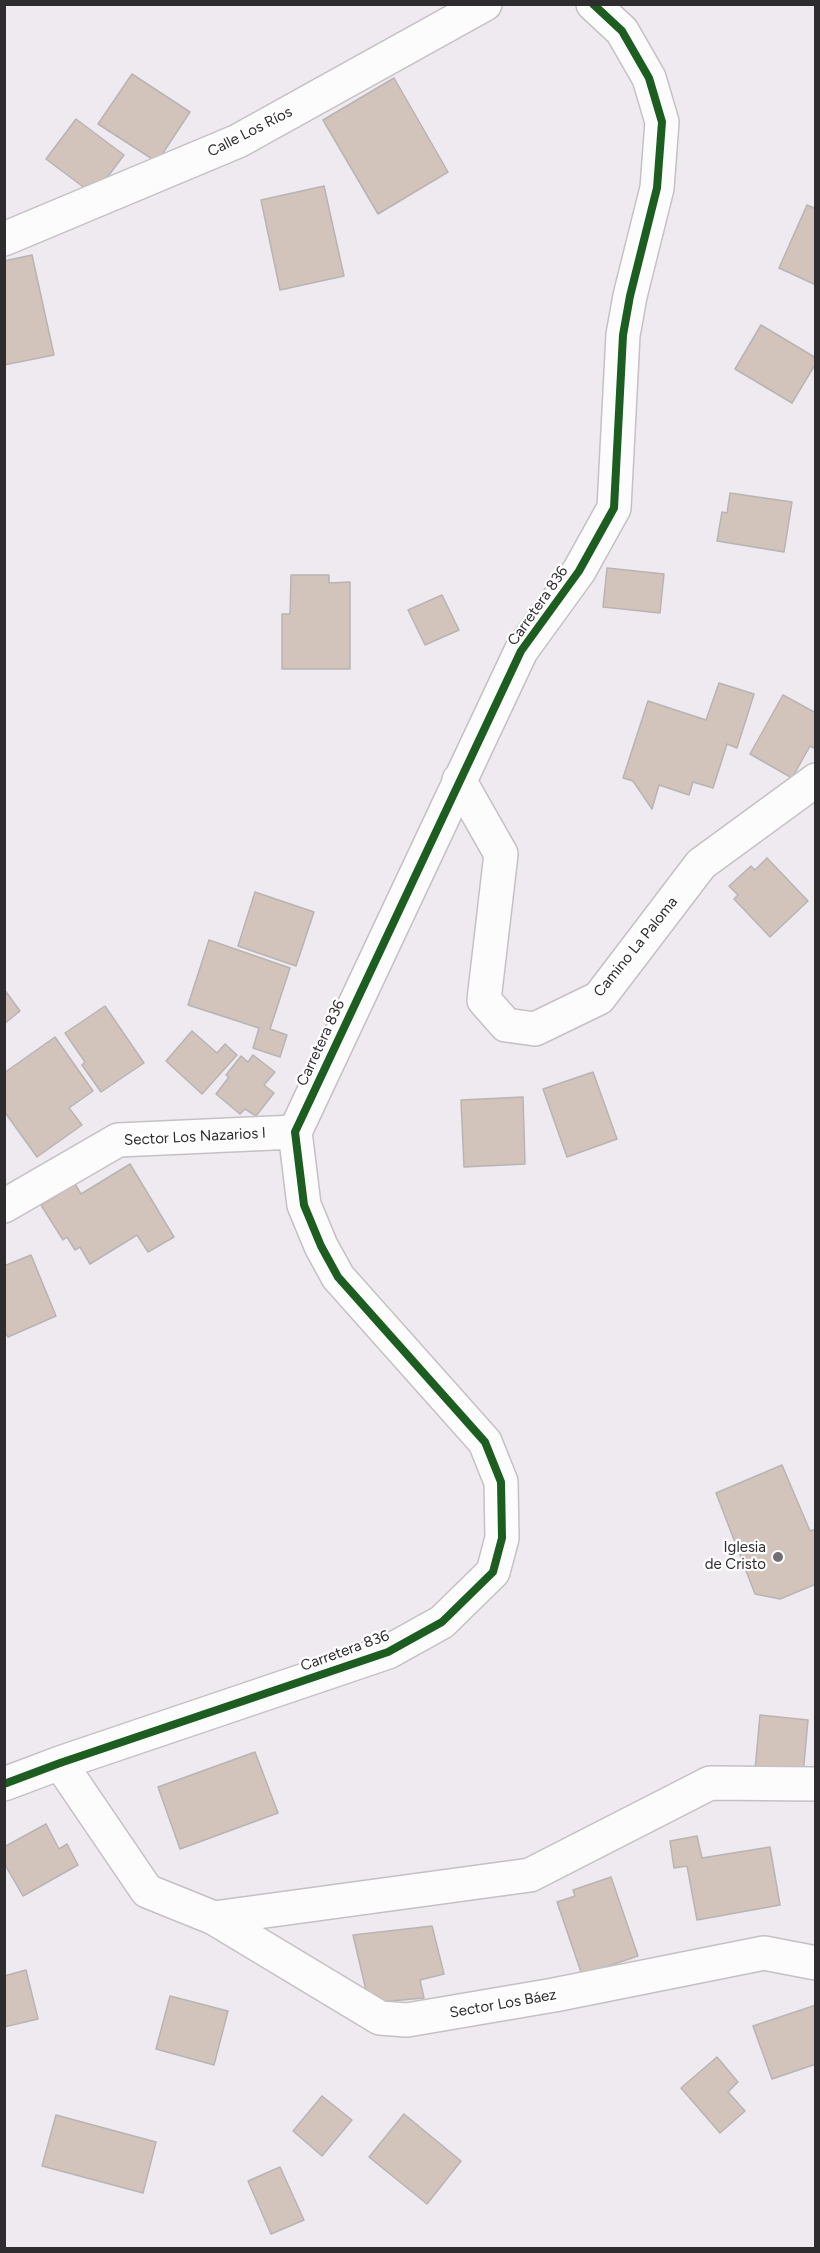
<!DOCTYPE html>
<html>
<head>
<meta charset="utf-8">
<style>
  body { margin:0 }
  #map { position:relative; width:820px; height:2253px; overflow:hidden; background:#efeaef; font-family:Figtree,sans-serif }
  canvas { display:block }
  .frame { position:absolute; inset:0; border:6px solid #2f2c30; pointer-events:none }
</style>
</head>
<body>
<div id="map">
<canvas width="820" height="2253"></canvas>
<div class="frame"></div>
</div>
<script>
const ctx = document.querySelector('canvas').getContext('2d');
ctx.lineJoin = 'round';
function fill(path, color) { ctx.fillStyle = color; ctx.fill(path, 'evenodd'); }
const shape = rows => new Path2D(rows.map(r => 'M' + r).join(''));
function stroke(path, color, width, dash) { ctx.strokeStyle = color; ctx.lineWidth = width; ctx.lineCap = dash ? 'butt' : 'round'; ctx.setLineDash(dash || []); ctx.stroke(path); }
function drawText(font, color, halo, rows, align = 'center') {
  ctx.font = font + ' Figtree,sans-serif'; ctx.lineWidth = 4.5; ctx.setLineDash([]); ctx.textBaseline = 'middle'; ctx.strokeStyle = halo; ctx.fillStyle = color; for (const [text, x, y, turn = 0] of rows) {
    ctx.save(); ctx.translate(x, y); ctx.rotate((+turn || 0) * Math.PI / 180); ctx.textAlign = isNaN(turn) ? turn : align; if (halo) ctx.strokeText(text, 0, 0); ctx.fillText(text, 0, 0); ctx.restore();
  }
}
const building = shape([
  [132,74,190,112,157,162,98,124,132,74],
  [394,78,448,172,378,214,323,120,394,78],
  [76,119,124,155,94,195,46,159,76,119],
  [324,186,344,276,280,290,261,200,324,186],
  [807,205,816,209,816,285,779,268,807,205],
  [32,255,54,355,4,365,4,261,32,255],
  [761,325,816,358,816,363,792,403,735,369,761,325],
  [730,493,792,502,784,552,717,541,722,512,727,513,730,493],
  [607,568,664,574,660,613,603,607,607,568],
  [291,575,329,575,329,583,350,582,350,669,282,669,282,614,290,614,291,575],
  [442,595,459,630,425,645,408,610,442,595],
  [719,683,754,694,737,748,727,744,713,788,693,782,689,795,659,785,652,809,633,781,623,778,648,701,706,720,719,683],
  [783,695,816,713,816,749,810,746,792,778,750,754,783,695],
  [767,858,808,901,770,937,734,899,738,895,729,886,751,866,755,870,767,858],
  [255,892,314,912,296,966,238,946,255,892],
  [209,940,290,968,270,1029,287,1035,280,1057,253,1048,259,1028,188,1005,209,940],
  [4,989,20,1011,4,1024,4,989],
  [105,1006,144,1063,101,1092,82,1065,85,1062,65,1033,105,1006],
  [192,1031,217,1053,225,1044,237,1055,202,1094,166,1061,192,1031],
  [55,1037,93,1091,69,1108,82,1125,37,1157,4,1111,4,1073,55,1037],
  [253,1055,275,1072,264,1085,274,1093,256,1116,245,1109,240,1114,216,1094,229,1077,226,1075,241,1056,248,1062,253,1055],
  [593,1072,617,1139,567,1157,543,1089,593,1072],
  [523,1097,525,1164,464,1167,461,1100,523,1097],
  [130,1164,174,1237,148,1252,137,1235,90,1264,80,1247,75,1250,67,1237,63,1240,41,1205,75,1184,81,1194,130,1164],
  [31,1255,56,1316,8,1337,4,1330,4,1266,31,1255],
  [782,1465,810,1531,816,1529,816,1584,780,1599,755,1594,716,1493,782,1465],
  [760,1715,808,1720,803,1775,755,1770,760,1715],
  [255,1752,278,1813,180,1849,158,1787,255,1752],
  [46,1824,59,1849,67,1844,78,1865,23,1896,4,1863,4,1847,46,1824],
  [697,1836,702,1858,770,1847,780,1905,697,1920,687,1866,674,1868,670,1841,697,1836],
  [611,1877,638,1956,582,1975,557,1902,575,1896,573,1890,611,1877],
  [432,1926,444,1974,420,1980,424,1998,369,2003,353,1935,432,1926],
  [26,1970,38,2019,4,2027,4,1976,26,1970],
  [170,1996,228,2011,214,2065,156,2049,170,1996],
  [816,2005,816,2064,772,2079,753,2026,816,2005],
  [717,2057,738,2082,728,2092,745,2111,720,2133,681,2088,717,2057],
  [322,2096,352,2120,322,2156,293,2131,322,2096],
  [404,2114,461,2161,427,2204,369,2157,404,2114],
  [56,2115,156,2142,143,2193,42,2166,56,2115],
  [280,2167,304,2220,271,2234,248,2181,280,2167]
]);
fill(building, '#d2c4ba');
stroke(building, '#b8b4b4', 1.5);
const minor = shape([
  [4,239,238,141,485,4],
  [459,780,501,854,484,1000,506,1025,535,1029,599,998,701,864,816,780],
  [4,1206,118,1140,295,1132],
  [60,1763,147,1891,214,1918,380,2018,407,2020,554,1995,764,1953,816,1963],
  [4,1784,60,1763,388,1652,442,1622,493,1572,502,1538,501,1482,485,1442,338,1277,321,1246,304,1205,295,1132,521,651,579,571,614,508,623,335,630,296,657,188,662,122,649,78,622,31,593,4],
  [214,1918,530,1875,710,1783,816,1784]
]);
stroke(minor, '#c4c0c4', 36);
stroke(minor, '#fdfcfd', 33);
stroke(shape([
  [4,1784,60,1763,388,1652,442,1622,493,1572,502,1538,501,1482,485,1442,338,1277,321,1246,304,1205,295,1132,521,651,579,571,614,508,623,335,630,296,657,188,662,122,649,78,622,31,593,4]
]), '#1b5e20', 8);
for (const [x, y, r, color] of [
  [778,1557,6,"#726e73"]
]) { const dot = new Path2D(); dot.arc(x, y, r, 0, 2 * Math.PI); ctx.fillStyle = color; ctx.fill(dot); stroke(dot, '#fff', 2); }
drawText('15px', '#2f2c30', '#fff', [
  ["Calle Los Ríos",250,132,-27],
  ["Carretera 836",538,606,-55],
  ["Camino La Paloma",636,947,-51],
  ["Carretera 836",321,1043,-65],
  ["Sector Los Nazarios I",195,1137,-3],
  ["Carretera 836",345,1651,-20],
  ["Sector Los Báez",503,2004,-10]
]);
drawText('15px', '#2f2c30', '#fff', [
  ["Iglesia",766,1548],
  ["de Cristo",766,1565]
], 'right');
</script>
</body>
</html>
